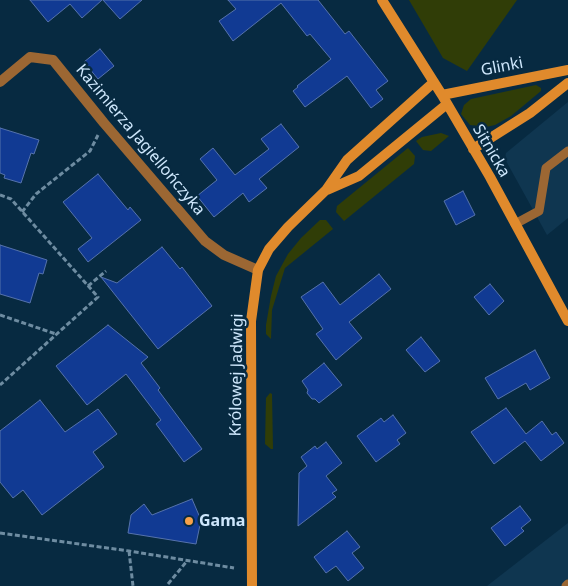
<!DOCTYPE html>
<html>
<head>
<meta charset="utf-8">
<style>
  body { margin:0 }
  canvas { display:block; background:#072a41 }
</style>
</head>
<body>
<canvas width="568" height="586"></canvas>
<script>
const ctx = document.querySelector('canvas').getContext('2d');
ctx.lineJoin = 'round';
function fill(path, color) { ctx.fillStyle = color; ctx.fill(path, 'evenodd'); }
const shape = rows => new Path2D(rows.map(r => 'M' + r).join(''));
function stroke(path, color, width, dash) { ctx.strokeStyle = color; ctx.lineWidth = width; ctx.lineCap = dash ? 'butt' : 'round'; ctx.setLineDash(dash || []); ctx.stroke(path); }
function drawText(font, color, halo, rows, align = 'center') {
  ctx.font = font + ' "Noto Sans",sans-serif'; ctx.lineWidth = 5; ctx.setLineDash([]); ctx.textBaseline = 'middle'; ctx.strokeStyle = halo; ctx.fillStyle = color; for (const [text, x, y, turn = 0] of rows) {
    ctx.save(); ctx.translate(x, y); ctx.rotate((+turn || 0) * Math.PI / 180); ctx.textAlign = isNaN(turn) ? turn : align; if (halo) ctx.strokeText(text, 0, 0); ctx.fillText(text, 0, 0); ctx.restore();
  }
}
fill(shape([
  [568,102,568,218,547,235,505,159,506,153],
  [568,523,568,586,487,586]
]), '#0f3650');
fill(shape([
  [409,0,517,0,467,71,443,58],
  [536,85,541,88,541,91,511,116,495,125,486,127,470,125,461,114,464,105,471,99],
  [441,133,449,136,431,151,423,150,416,141,422,137],
  [408,148,415,156,414,164,344,221,336,212,337,206],
  [320,220,326,220,333,229,285,268,272,310,271,339,266,334,266,325,271,296,276,276,288,254,301,238],
  [270,393,272,394,273,449,271,449,265,444,266,398]
]), '#303d07');
const building = shape([
  [30,0,102,0,82,18,70,4,48,22,30,0],
  [103,0,142,0,120,19,103,0],
  [228,0,318,0,345,34,349,31,388,81,376,90,383,99,371,108,347,76,305,107,293,91,298,87,297,86,331,59,310,34,307,36,281,3,233,41,219,21,236,9,228,0],
  [100,49,114,66,98,79,84,62,100,49],
  [281,124,299,147,259,179,267,188,249,202,243,193,214,217,197,196,217,180,200,159,213,148,235,175,269,149,261,139,281,124],
  [0,128,39,140,34,154,31,153,21,183,4,178,5,175,0,173,0,128],
  [98,174,128,210,130,207,141,220,88,262,78,249,92,238,63,202,98,174],
  [463,191,475,215,456,225,444,201,463,191],
  [0,245,47,260,43,274,39,273,30,303,0,294,0,245],
  [162,247,180,269,182,267,212,306,158,349,101,277,117,283,162,247],
  [379,274,391,289,349,322,362,338,336,360,316,334,323,329,301,297,323,282,340,305,379,274],
  [490,284,504,301,489,315,474,297,490,284],
  [108,325,148,357,141,363,160,388,158,390,202,449,184,462,156,424,161,420,126,374,87,405,56,366,108,325],
  [421,337,440,361,425,372,406,350,421,337],
  [535,350,550,378,530,390,526,383,498,399,485,378,535,350],
  [324,363,342,385,319,403,315,399,312,399,307,393,308,390,302,381,324,363],
  [40,400,65,432,98,409,117,434,93,452,104,467,42,515,23,490,13,498,0,482,0,431,40,400],
  [506,408,526,434,542,421,552,435,556,432,564,443,541,461,525,441,494,464,471,432,506,408],
  [393,415,406,433,397,440,400,444,376,462,357,436,381,418,384,422,393,415],
  [326,442,342,463,326,476,337,490,332,493,336,497,298,526,299,473,307,466,301,457,315,446,317,449,326,442],
  [192,499,201,520,196,544,128,533,131,515,144,504,152,515,192,499],
  [520,506,531,520,521,528,524,531,505,546,491,528,520,506],
  [347,531,360,547,352,553,364,568,348,581,336,566,326,573,314,557,347,531]
]);
fill(building, '#113a93');
stroke(building, '#5572ac', 1);
stroke(shape([
  [0,195,11,199,98,297,0,385],
  [22,212,36,194,90,151,98,135],
  [88,286,106,271],
  [0,315,56,334],
  [0,533,129,551,234,568],
  [129,551,133,586],
  [168,584,187,561]
]), '#6e8ca1', 3, [5, 2.5]);
stroke(shape([
  [515,224,539,211,546,168,568,151],
  [566,586,568,584]
]), '#9c6733', 9);
stroke(shape([
  [0,82,30,57,53,60,104,123,205,241,224,255,258,270]
]), '#9c6733', 10);
stroke(shape([
  [382,0,442,95,490,177,568,321],
  [442,95,568,70],
  [473,149,530,113,568,83],
  [327,190,359,176,447,104],
  [252,586,251,321,258,270,269,249,288,227,326,190,347,160,434,82]
]), '#e08a2c', 10);
for (const [x, y, r, color] of [
  [189,521,5,"#f7a149"]
]) { const dot = new Path2D(); dot.arc(x, y, r, 0, 2 * Math.PI); ctx.fillStyle = color; ctx.fill(dot); stroke(dot, '#072a41', 2); }
drawText('16px', '#cee7fc', '#072a41', [
  ["Glinki",502,67,-11],
  ["Kazimierza Jagiellończyka",140,140,50],
  ["Sitnicka",491,151,60],
  ["Królowej Jadwigi",237,375,-89]
]);
drawText('bold 16px', '#cee7fc', '#072a41', [
  ["Gama",199,521]
], 'left');
</script>
</body>
</html>
